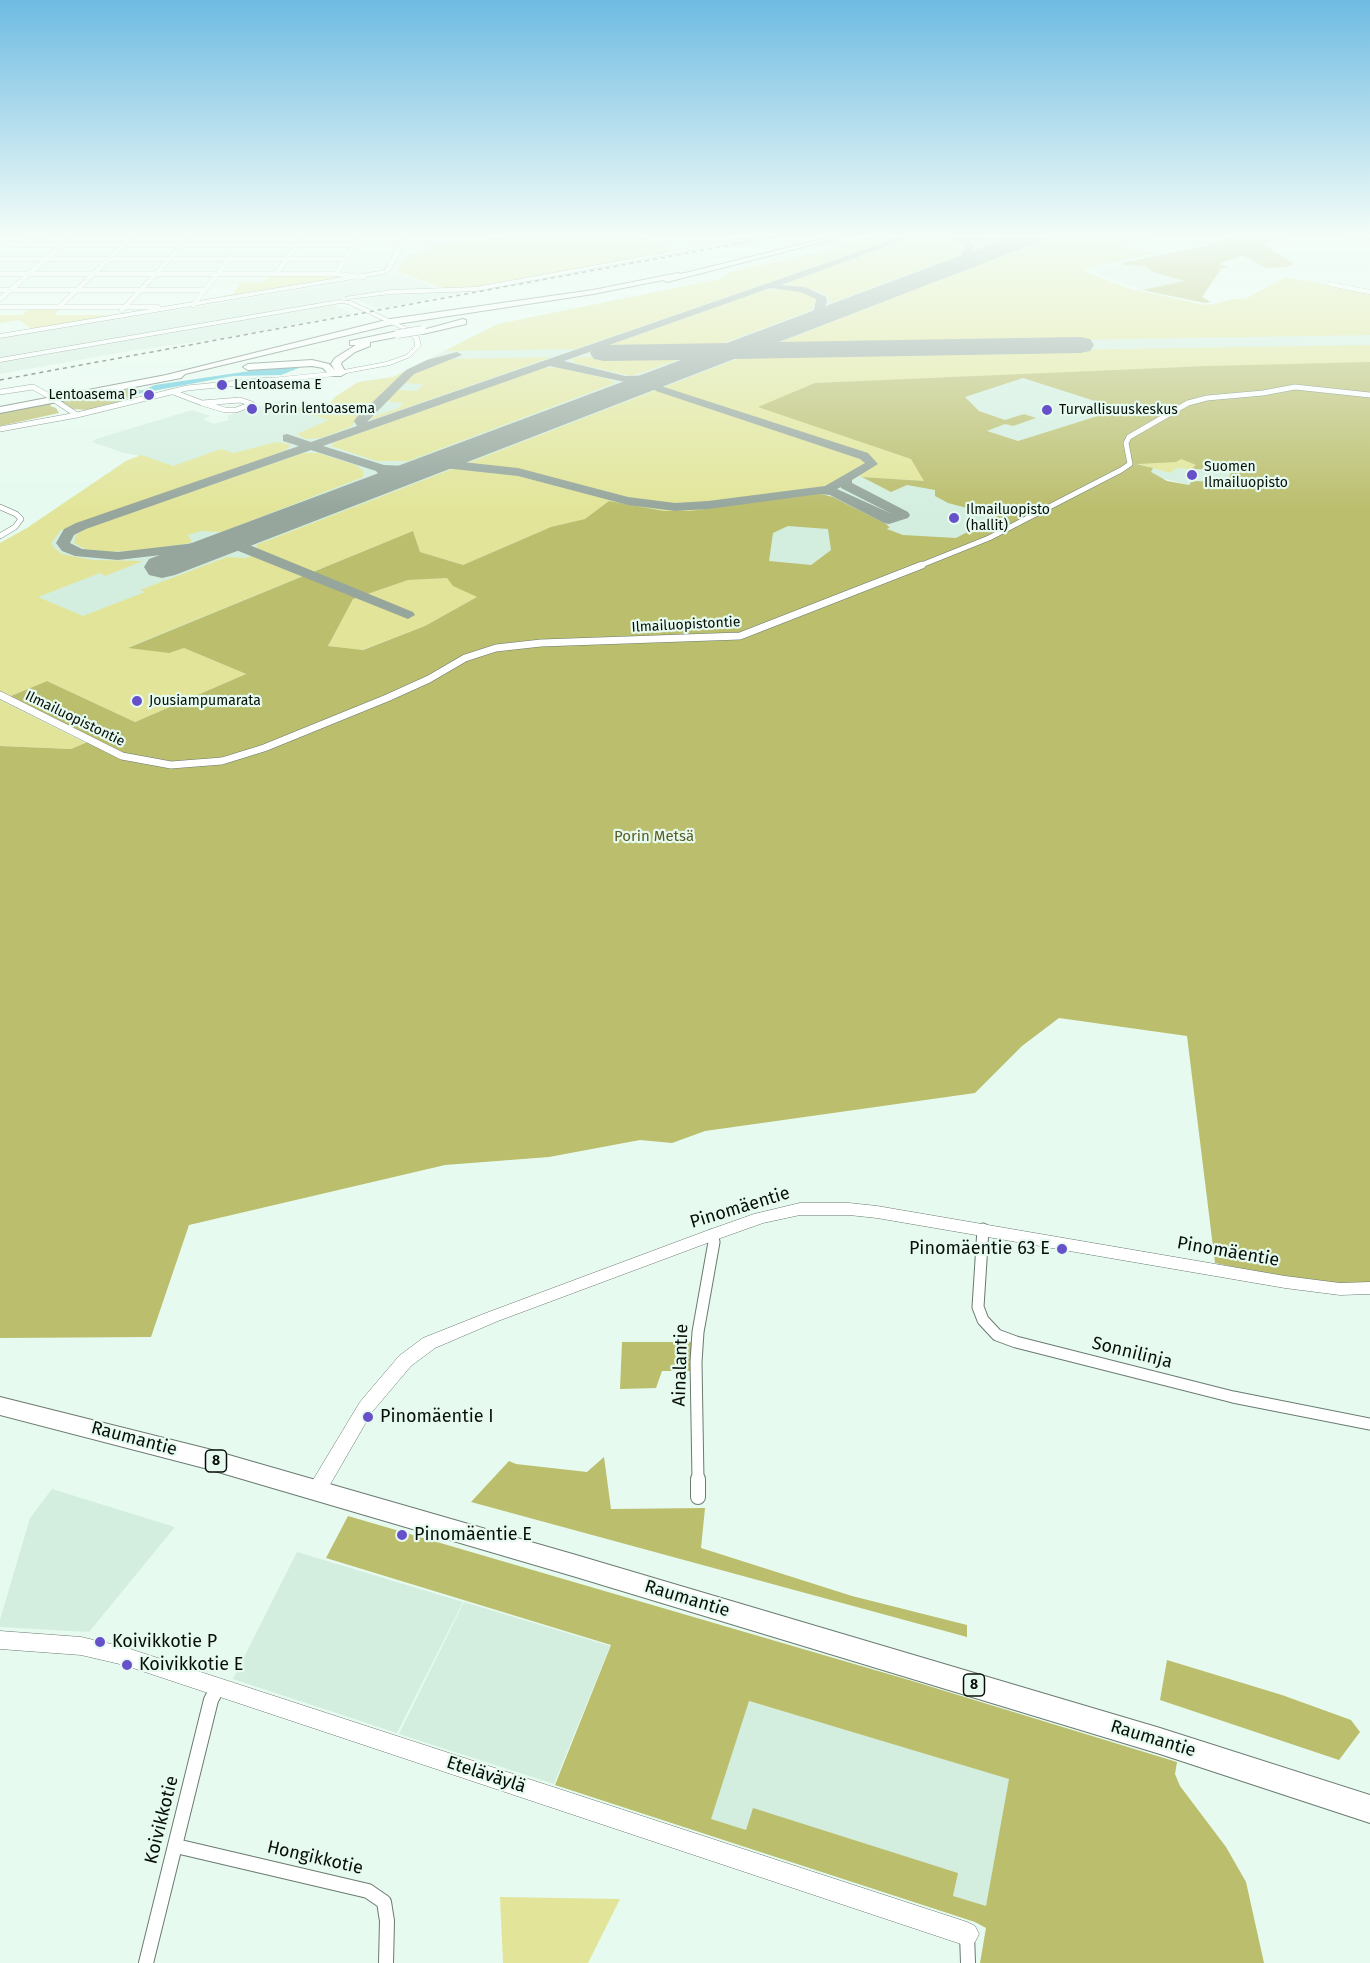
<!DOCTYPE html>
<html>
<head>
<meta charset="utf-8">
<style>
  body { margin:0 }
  canvas { display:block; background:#e6faef }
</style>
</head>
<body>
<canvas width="1370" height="1963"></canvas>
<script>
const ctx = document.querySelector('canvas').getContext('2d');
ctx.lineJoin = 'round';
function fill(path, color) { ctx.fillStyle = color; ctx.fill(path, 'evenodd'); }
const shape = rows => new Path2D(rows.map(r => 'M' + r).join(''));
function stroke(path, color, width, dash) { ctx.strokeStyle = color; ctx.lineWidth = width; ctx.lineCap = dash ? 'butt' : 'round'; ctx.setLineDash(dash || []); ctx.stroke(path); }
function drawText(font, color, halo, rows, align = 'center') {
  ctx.font = font + ' "Fira Sans",sans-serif'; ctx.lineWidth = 4.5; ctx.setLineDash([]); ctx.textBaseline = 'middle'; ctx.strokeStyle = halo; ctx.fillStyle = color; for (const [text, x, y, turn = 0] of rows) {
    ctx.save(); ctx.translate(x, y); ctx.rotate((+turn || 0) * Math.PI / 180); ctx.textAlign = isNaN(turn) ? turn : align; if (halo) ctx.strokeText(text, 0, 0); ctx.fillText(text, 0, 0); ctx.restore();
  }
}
fill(shape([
  [871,236,1150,236,1151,240,1135,240,1073,267,1126,288,1204,305,1294,301,1370,311,1370,371,1110,461,913,563,829,529,831,550,794,578,47,681,0,543,27,528,126,461,140,456,125,453,92,442,96,439,192,410,211,416,203,419,214,424,229,420,227,416,238,412,281,400,285,401,277,405,324,411,335,397,358,382,393,377,498,324,720,279,730,272,825,251],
  [1122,265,1145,266,1153,272,1187,281,1142,290,1093,272],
  [398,273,439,290,463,293,379,309,350,296,325,301,353,314,225,338,129,351,0,374,0,337,203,306],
  [1153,468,1170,473,1177,468,1232,469,1227,482,1192,481,1189,485,1157,477,1150,472],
  [52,1489,175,1527,89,1632,0,1627,0,1620,30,1518],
  [297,1552,463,1602,397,1733,233,1679],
  [464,1602,610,1646,554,1784,399,1734],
  [748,1701,1010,1779,986,1907,953,1896,958,1873,753,1809,746,1830,710,1819]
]), '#d3eedf');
fill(shape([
  [506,236,640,236,679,251,482,287,455,290,439,287,398,271,406,256,427,250,429,245,459,244],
  [871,236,902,236,576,349,445,351,405,372,350,427,321,438,305,439,297,434,329,420,284,407,297,406,317,412,324,411,327,406,335,397,358,382,393,377,498,324,720,279,730,272,825,251],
  [931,236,958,241,963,246,962,252,961,254,831,303,827,295,819,291,782,284,913,238],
  [1055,236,1150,236,1151,240,1135,240,1122,246,1157,253,1085,268,1085,272,1126,288,1204,305,1220,303,1232,299,1245,299,1286,277,1370,293,1370,335,773,345,1005,255,1025,253,1020,249],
  [271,275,357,275,199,303,197,301,233,294,241,283,213,282,266,282],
  [781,289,809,294,815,300,812,308,809,311,716,346,598,349,762,291],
  [30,308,61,308,55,315,111,315,32,329,19,320,0,323,0,315,22,315],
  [1370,345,1370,362,815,383,911,458,925,481,862,477,852,474,830,486,815,489,817,493,690,511,664,511,609,501,585,519,551,527,463,565,420,552,413,531,129,647,169,653,184,648,246,674,135,722,47,681,6,698,0,695,0,543,27,528,126,461,141,455,173,466,221,449,234,453,276,442,289,444,290,446,284,451,61,530,51,543,53,547,62,554,92,560,143,561,105,576,100,573,38,597,83,616,145,592,140,590,227,557,246,558,260,553,256,545,747,355],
  [690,356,631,376,575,363,571,359,580,357],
  [552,357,374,419,366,419,399,408,403,403,386,401,397,390,417,391,423,384,404,383,414,373,429,364,449,359],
  [556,367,608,379,615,383,408,461,377,461,331,446,335,442,540,369],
  [303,453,318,453,356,465,363,471,363,477,222,532,201,531,188,535,192,542,185,544,143,550,107,552,85,549,74,543,76,535,85,529],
  [1181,459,1197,465,1191,469,1177,468,1170,473,1135,463],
  [447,578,454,586,477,597,425,626,362,650,328,646,353,599,408,580],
  [0,700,86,743,71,749,0,746],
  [500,1897,620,1899,588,1963,503,1963]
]), '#e2e599');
fill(shape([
  [1232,236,1288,236,1265,246,1294,264,1286,267,1265,268,1243,255,1219,264,1229,267,1221,269,1202,297,1211,302,1205,303,1142,290,1185,281,1153,272,1145,266,1122,265,1122,263,1204,246],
  [1370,362,1370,1283,1337,1284,1281,1277,1215,1263,1187,1036,1059,1018,1022,1046,975,1093,705,1131,672,1143,640,1140,549,1157,445,1165,189,1225,151,1337,0,1338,0,746,71,749,90,741,6,698,47,681,135,722,246,674,184,648,169,653,128,648,413,531,420,552,463,565,551,527,585,519,609,501,664,511,690,511,817,493,833,497,888,525,887,526,890,527,887,529,903,535,956,538,1005,512,971,509,948,503,935,496,935,490,907,485,891,492,862,477,924,481,911,459,758,407,815,383,1207,366],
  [1023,378,1120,409,1018,441,987,431,1005,424,1013,426,1036,418,1024,414,1005,420,979,411,965,397],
  [1181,459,1196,465,1191,469,1232,470,1227,482,1192,481,1189,485,1167,481,1151,472,1153,468,1137,464,1176,462],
  [788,526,828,529,831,550,811,565,769,561,773,533],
  [447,578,453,586,477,597,425,626,363,650,328,646,353,599,408,580],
  [129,389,143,390,132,395,137,395,125,399,125,401,90,410,71,409,61,402,114,394],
  [52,403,50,406,56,408,59,413,0,426,0,413],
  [622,1342,692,1342,690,1371,662,1371,656,1388,620,1389],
  [604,1457,611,1509,705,1508,701,1548,852,1596,967,1625,967,1637,471,1502,509,1461,516,1464,587,1472],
  [348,1516,909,1680,1177,1762,1175,1774,1180,1786,1226,1847,1246,1882,1264,1963,980,1963,986,1928,975,1922,555,1785,611,1645,326,1558],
  [749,1701,1009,1779,986,1906,953,1896,958,1873,753,1808,746,1830,711,1819],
  [1167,1660,1282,1695,1351,1720,1360,1732,1339,1760,1160,1700]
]), '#bbbe6d');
fill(shape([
  [277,367,299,368,281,375,233,376,131,395,155,385]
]), '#58c6da');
fill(shape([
  [904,236,915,236,781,285,805,287,826,297,827,302,822,314,804,326,795,324,814,310,816,299,800,292,770,288,564,361,625,376,666,375,668,377,661,384,664,387,868,453,878,464,852,480,852,483,908,512,910,515,908,518,889,524,884,523,830,495,820,494,708,509,675,511,628,505,518,476,444,468,408,474,393,473,393,481,375,490,369,486,381,477,376,471,311,450,86,529,74,535,70,543,82,549,118,552,195,543,254,528,261,532,252,537,247,544,413,612,415,615,408,619,236,550,232,542,195,551,118,560,75,556,62,551,56,543,64,529,76,523,299,446,283,441,283,435,287,434,311,442,357,426,354,421,356,418,406,370,427,360,457,352,462,355,414,374,367,422,904,236],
  [550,366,625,382,651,382,649,384,656,391,860,459,865,463,825,486,708,501,675,503,628,497,518,468,444,460,408,466,384,465,323,446,550,366],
  [841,487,841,488,892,514,837,489,841,487],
  [945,236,1025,236,1021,239,969,240,974,247,970,258,951,270,946,267,961,256,966,247,964,244,945,236]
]), '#96a69d');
fill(shape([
  [1013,236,1044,236,1041,241,779,342,1080,337,1090,339,1094,345,1090,351,1080,353,734,359,175,575,162,578,149,575,144,567,149,559,681,360,604,361,594,359,590,353,594,347,604,345,727,343,1013,236]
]), '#96a69d');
const streetFar4 = shape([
  [1347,236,1370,241],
  [24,241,48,236],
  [0,242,15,245,353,245],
  [1267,245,1291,236],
  [0,259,344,259],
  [0,274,336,274,364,277],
  [276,274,303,236],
  [336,274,359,236],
  [1330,284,1370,292],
  [0,290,203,290],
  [0,299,73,236],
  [193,305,230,258],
  [0,307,158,307],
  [59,307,133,236],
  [122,310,191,236],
  [254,382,333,374]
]);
const streetFar3 = shape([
  [0,392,33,387,49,396],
  [173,392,202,403],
  [240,400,252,404,236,410,225,410,202,403,240,400],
  [56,401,77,415],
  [0,429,77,415,187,388,270,380],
  [0,507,16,514,21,519,15,527,0,536],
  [919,566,989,538,1121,470,1130,464,1126,443,1129,437,1188,403,1207,398,1263,393,1295,387,1370,395]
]);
const streetFar2 = shape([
  [0,695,122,756,171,765,222,761,264,748,387,698,429,679,465,658,496,648,541,643,740,636,922,565]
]);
const streetFar1 = shape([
  [983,1229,978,1307,983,1320,997,1335,1016,1342,1233,1397,1370,1424],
  [698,1480,696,1362,698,1332,714,1242,712,1235]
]);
const street = shape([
  [698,1479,698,1497],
  [176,1846,368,1891,384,1902,387,1921,386,1963],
  [967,1934,968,1963],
  [146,1963,211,1700,218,1687]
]);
const secondary = shape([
  [403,236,409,236,390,271,383,274,0,338,0,334,380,271,385,270,403,236],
  [756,236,766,236,476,291,391,294,348,299,345,297,391,290,476,287,756,236],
  [339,300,351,301,408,328,419,337,421,346,410,357,390,365,330,376,329,374,333,372,386,362,406,355,415,346,414,339,404,330,348,304,341,303,0,362,0,358,339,300],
  [800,1203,849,1203,877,1206,1285,1276,1340,1283,1370,1282,1370,1294,1340,1295,1285,1288,877,1218,849,1215,800,1215,763,1223,718,1239,498,1321,435,1348,411,1366,372,1412,324,1495,317,1498,310,1495,308,1490,310,1485,360,1402,399,1356,423,1338,486,1313,706,1231,754,1214,800,1203],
  [0,1631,81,1637,124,1647,967,1922,975,1926,979,1934,975,1942,967,1946,124,1665,81,1655,0,1649,0,1631]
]);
const highway = shape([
  [835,236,846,236,667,282,663,280,593,294,390,325,185,374,181,378,0,413,0,407,166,375,390,319,593,290,678,273,681,274,835,236],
  [463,319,466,320,466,324,423,334,419,331,463,319],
  [398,331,401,332,401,336,370,342,370,346,355,352,342,362,341,364,346,373,341,376,330,376,323,368,312,366,248,370,243,367,248,364,312,360,329,364,335,370,331,364,335,358,356,345,350,345,350,341,398,331],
  [0,1397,208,1449,576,1555,1160,1728,1370,1795,1370,1823,1160,1754,576,1577,208,1469,0,1415,0,1397]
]);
stroke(streetFar4, '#6a7b71', 5);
stroke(streetFar3, '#6a7b71', 6);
stroke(streetFar2, '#6a7b71', 8);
stroke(streetFar1, '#6a7b71', 13);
stroke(street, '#6a7b71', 16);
stroke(secondary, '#6a7b71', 1);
stroke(highway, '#6a7b71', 2);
stroke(streetFar4, '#fff', 4.5);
stroke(streetFar3, '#fff', 5);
stroke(streetFar2, '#fff', 7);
stroke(streetFar1, '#fff', 11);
stroke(street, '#fff', 14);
fill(secondary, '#fff');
fill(highway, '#fff');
stroke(shape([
  [0,380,780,236]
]), '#46514b', 1.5, [4, 4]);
const highwayBridge = shape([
  [398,334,422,330]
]);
stroke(highwayBridge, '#6a7b71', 9, []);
stroke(highwayBridge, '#fff', 8);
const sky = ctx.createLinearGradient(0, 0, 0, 510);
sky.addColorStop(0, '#6ebbe2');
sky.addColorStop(0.46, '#f4fdf8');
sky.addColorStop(1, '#f4fdf800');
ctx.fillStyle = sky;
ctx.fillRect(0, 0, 1370, 510);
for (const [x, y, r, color] of [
  [222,385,6,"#6651ca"],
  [149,395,6,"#6651ca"],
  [252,409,6,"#6651ca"],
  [1047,410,6,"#6651ca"],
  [1192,475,6,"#6651ca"],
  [954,518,6,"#6651ca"],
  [137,701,6,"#6651ca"],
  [1062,1249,6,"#6651ca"],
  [368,1417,6,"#6651ca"],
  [402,1535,6,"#6651ca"],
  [100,1642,6,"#6651ca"],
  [127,1665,6,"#6651ca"]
]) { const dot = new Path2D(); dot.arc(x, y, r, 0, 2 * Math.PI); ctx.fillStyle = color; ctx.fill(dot); stroke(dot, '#e6faef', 2); }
drawText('14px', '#080f0b', '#e6faef', [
  ["Lentoasema E",234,385],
  ["Lentoasema P",137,395,"right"],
  ["Porin lentoasema",264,409],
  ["Turvallisuuskeskus",1059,410],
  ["Suomen",1204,467],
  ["Ilmailuopisto",1204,483],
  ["Ilmailuopisto",966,510],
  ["(hallit)",966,526],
  ["Jousiampumarata",149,701]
], 'left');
drawText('14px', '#080f0b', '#e6faef', [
  ["Ilmailuopistontie",686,625,-3],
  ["Ilmailuopistontie",75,719,26]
]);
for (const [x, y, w] of [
  [216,1461,21],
  [974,1685,21]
]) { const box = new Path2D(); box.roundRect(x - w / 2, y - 11, w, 22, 4.5); ctx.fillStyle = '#e6faef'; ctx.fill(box); stroke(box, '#080f0b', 1.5); }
drawText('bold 14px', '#080f0b', null, [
  ["8",216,1461],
  ["8",974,1685]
]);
drawText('15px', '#5a5c21', '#e6faef', [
  ["Porin Metsä",654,837]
]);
drawText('18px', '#080f0b', '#e6faef', [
  ["Pinomäentie",740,1208,-17],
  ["Pinomäentie",1228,1252,10],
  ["Sonnilinja",1132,1353,14],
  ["Ainalantie",681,1365,-88],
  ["Raumantie",134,1439,15],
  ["Raumantie",687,1599,17],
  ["Raumantie",1153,1739,17],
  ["Eteläväylä",486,1775,18],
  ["Koivikkotie",162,1820,-76],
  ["Hongikkotie",315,1858,13]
]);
drawText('18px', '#080f0b', '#e6faef', [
  ["Pinomäentie 63 E",1050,1249,"right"],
  ["Pinomäentie I",380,1417],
  ["Pinomäentie E",414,1535],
  ["Koivikkotie P",112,1642],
  ["Koivikkotie E",139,1665]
], 'left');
</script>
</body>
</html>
